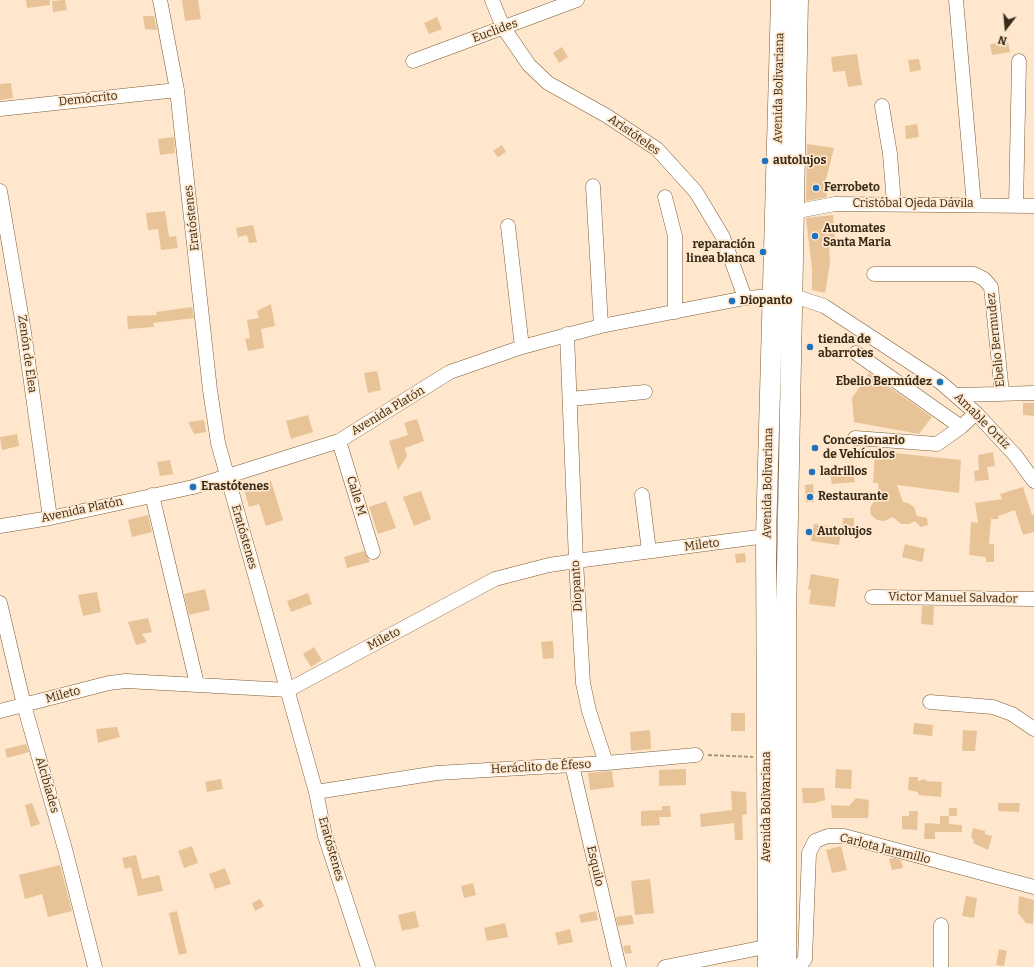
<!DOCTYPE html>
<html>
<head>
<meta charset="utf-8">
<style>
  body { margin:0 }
  #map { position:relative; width:1034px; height:967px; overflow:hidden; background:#fee7cc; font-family:Bitter,serif }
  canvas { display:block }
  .north { position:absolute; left:986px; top:8px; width:40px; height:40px; -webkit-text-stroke:3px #fee7cc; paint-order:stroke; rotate:196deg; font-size:11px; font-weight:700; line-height:16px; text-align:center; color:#392b19 }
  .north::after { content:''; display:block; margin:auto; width:14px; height:18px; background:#392b19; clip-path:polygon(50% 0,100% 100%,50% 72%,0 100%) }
</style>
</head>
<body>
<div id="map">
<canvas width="1034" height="967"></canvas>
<div class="north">N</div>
</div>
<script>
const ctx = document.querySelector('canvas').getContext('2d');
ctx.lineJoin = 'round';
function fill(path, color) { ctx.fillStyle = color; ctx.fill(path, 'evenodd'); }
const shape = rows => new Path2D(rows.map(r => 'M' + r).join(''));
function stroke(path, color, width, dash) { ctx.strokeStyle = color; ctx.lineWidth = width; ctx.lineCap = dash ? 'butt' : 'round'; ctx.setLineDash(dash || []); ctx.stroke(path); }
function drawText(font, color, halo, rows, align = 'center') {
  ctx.font = font + ' Bitter,serif'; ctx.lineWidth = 3.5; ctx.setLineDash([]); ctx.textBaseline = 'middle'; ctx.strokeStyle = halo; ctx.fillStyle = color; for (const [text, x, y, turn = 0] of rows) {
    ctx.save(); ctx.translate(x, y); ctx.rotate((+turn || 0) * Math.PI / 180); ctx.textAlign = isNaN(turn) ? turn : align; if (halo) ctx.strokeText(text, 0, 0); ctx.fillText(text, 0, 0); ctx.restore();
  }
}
fill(shape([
  [26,0,50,0,50,5,27,8],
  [65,0,67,10,53,12,52,1],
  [182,0,198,0,201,19,185,21],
  [143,16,154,16,157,30,145,29],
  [437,17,442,29,429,34,424,23],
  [1008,42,1010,52,992,55,990,44],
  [562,47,568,57,559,63,553,53],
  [857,54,862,85,848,87,845,71,833,72,831,57],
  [919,59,921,70,910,72,908,60],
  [11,83,13,98,0,100,0,84],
  [917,124,919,137,906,139,905,126],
  [174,137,175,153,160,155,158,139],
  [807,144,834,148,825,183,827,197,806,201],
  [502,145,506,152,498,157,493,151],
  [165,211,169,237,176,236,178,248,161,250,158,229,148,230,146,213],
  [833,215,835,241,829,241,830,263,825,293,812,290,812,269,806,218],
  [253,225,257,242,249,243,247,235,238,237,236,228],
  [271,304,275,326,261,329,264,348,248,351,245,339,250,338,247,320,259,318,257,311],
  [192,307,194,318,153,323,154,327,128,329,127,316,157,315,156,312],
  [377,371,381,390,368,393,364,373],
  [869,373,932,417,919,434,854,422,852,398],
  [1023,403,1034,403,1034,416,1023,415],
  [308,415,313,432,291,439,286,421],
  [417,419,424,441,405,448,407,456,398,470,389,441,408,435,404,423],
  [204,420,206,432,194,434,188,422],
  [17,434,19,446,2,450,0,437],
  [875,451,961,460,959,493,897,485,903,502,908,503,914,507,917,516,927,518,928,525,921,527,915,521,909,524,901,524,893,517,884,521,877,520,871,515,870,508,874,501,879,498,878,483,873,483],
  [993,452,995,466,987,467,989,480,975,481,974,471,979,470,978,455],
  [170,460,173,474,160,476,157,462],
  [853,472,855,482,832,484,830,474],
  [271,481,283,520,266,526,259,504,249,507,244,489],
  [813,484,814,502,806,502,805,485],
  [1023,487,1032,515,1034,515,1034,532,1023,535,1015,510,998,516,998,519,991,519,989,544,994,544,994,562,986,562,986,557,969,555,971,522,978,523,975,503,1002,499,1000,494],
  [421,491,431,519,414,526,403,497],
  [386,501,396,528,378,534,369,507],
  [148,515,152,532,132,537,128,520],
  [843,518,854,518,854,529,842,529],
  [814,524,842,528,839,545,811,541],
  [905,544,925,549,922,562,902,557],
  [364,551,370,562,347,568,344,557],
  [745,553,746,562,736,563,735,554],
  [811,574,839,579,835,607,809,604,811,590,808,589],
  [205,589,210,610,189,615,184,594],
  [97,592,101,612,83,616,78,595],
  [308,593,312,604,291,612,287,601],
  [922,606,934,606,933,625,921,624],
  [148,618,152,632,142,634,147,642,136,645,128,622],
  [553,641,554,658,543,659,541,642],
  [314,647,322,660,311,667,303,654],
  [731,713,745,713,745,731,731,731],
  [914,723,933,725,932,736,913,734],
  [117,727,120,737,98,743,96,729],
  [650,730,651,749,631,751,630,732],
  [963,730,977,731,975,751,962,751],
  [26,744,29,752,7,758,5,749],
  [686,769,686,785,659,786,659,770],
  [836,769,852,770,851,789,835,788],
  [612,771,614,787,590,790,588,773],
  [909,777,918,777,918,781,925,779,926,781,942,782,941,797,918,795,918,792,908,790],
  [221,779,223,789,207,792,205,782],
  [802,788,824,788,825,800,815,803,803,803],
  [731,791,746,792,747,814,742,815,743,840,735,840,734,823,701,827,700,814,732,810],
  [856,798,869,800,868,818,832,818,831,805,849,806],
  [32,803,40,824,31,827,25,805],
  [998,803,1020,803,1019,812,998,811],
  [662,806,670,806,671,817,659,817,660,825,641,826,641,811,662,810],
  [949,808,957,808,957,816,949,816],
  [909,811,918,811,917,830,902,829,902,816,909,816],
  [940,816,949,816,949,824,962,825,962,832,935,832,935,839,924,839,925,823,940,824],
  [973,828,985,831,985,834,992,836,988,850,973,843,974,840,971,837],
  [192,846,198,863,184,868,178,851],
  [841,846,847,870,832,873,826,850],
  [136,855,142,879,159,875,163,891,138,896,131,867,125,869,122,858],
  [894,858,901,860,903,868,892,870,889,859],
  [60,865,72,911,48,917,42,894,25,899,19,875],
  [225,868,231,884,215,889,209,874],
  [650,879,654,913,635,915,631,881],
  [473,883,476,895,464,898,461,886],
  [966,896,977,898,974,918,962,916],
  [1019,896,1034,900,1033,924,1026,923,1018,913],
  [260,899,264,906,255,911,252,903],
  [177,911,187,953,179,955,169,913],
  [415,911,419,927,402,931,398,915],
  [596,911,598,920,581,923,579,915],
  [632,915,634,924,618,926,616,917],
  [505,923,508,937,487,941,484,928],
  [570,929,573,942,558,945,555,933],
  [630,945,632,953,625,954,623,946],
  [999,949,1007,951,1004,966,996,965]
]), '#e8c397');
const minor = shape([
  [160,0,177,90,210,390,218,443,316,792,325,836,368,967],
  [492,0,503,27,529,65,548,83,607,116,657,149,696,192,723,237,745,298],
  [956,0,974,205],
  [413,61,577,0],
  [882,106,890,154,894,204],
  [0,109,177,90],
  [593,186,601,326],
  [0,191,24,332,50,518],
  [665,197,675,236,675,312],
  [1016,206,1019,61],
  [793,212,835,204,1034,206],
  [508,226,522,347],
  [874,274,974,274,984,279,991,287,1002,393],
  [567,334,576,561,583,683,589,711,606,763],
  [856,353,961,427],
  [957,395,1034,393],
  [570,399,645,392],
  [855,438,937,444,961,427,976,413],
  [339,441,373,552],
  [152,495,197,684],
  [642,495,649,551],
  [0,526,50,518,193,487,339,441,450,372,522,347,601,326,745,298,791,295,824,306,940,382,976,413,1015,455,1034,481],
  [872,597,1034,599],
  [0,603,24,705,65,849,95,967],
  [930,702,993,707,1012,714,1034,729],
  [0,711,109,683,126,681,288,690,495,579,549,565,576,561,766,536],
  [572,765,619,967],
  [316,792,437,773,606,763,696,755],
  [941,925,941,967],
  [665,967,775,945],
  [799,967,805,959,809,853,815,841,828,836,844,836,1034,887]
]);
const highway = shape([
  [768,967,766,536,781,0],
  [786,967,786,618,798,0]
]);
stroke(minor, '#7d5c33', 15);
stroke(highway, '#7d5c33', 21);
stroke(shape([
  [708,755,753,757]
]), '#ab9780', 2, [4, 2]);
stroke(minor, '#fff', 14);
stroke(highway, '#fff', 20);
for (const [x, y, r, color] of [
  [765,161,4,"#1e71bf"],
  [816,188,4,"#1e71bf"],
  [815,236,4,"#1e71bf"],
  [763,252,4,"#1e71bf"],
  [732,301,4,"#1e71bf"],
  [810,347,4,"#1e71bf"],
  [940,382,4,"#1e71bf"],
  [815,448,4,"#1e71bf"],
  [812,472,4,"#1e71bf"],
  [193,487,4,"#1e71bf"],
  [810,497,4,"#1e71bf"],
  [809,532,4,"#1e71bf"]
]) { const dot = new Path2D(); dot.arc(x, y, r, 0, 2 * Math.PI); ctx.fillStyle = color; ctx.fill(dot); stroke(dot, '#fee7cc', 1.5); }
drawText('12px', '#392b19', '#fee7cc', [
  ["Euclides",495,31,-20],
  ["Avenida Bolivariana",779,88,-89],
  ["Demócrito",88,99,-6],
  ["Aristóteles",634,135,35],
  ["Cristóbal Ojeda Dávila",913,204],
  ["Eratóstenes",192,218,-96],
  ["Ebelio Bermudez",996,340,-96],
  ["Zenón de Elea",27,354,82],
  ["Avenida Platón",388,411,-31],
  ["Amable Ortiz",982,421,45],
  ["Avenida Bolivariana",768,483,-89],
  ["Calle M",356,496,73],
  ["Avenida Platón",82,510,-12],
  ["Eratóstenes",244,537,74],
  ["Mileto",702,545,-7],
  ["Diopanto",577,586,-93],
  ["Victor Manuel Salvador",953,598,1],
  ["Mileto",384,639,-28],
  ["Mileto",63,695,-15],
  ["Heráclito de Éfeso",541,767,-3],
  ["Alcibíades",47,785,74],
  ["Avenida Bolivariana",767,807,-90],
  ["Eratóstenes",331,849,74],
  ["Carlota Jaramillo",885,849,14],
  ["Esquilo",595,866,77]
]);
drawText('bold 12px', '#392b19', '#fee7cc', [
  ["autolujos",773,161],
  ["Ferrobeto",824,188],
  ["Automates",823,229],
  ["Santa Maria",823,243],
  ["reparación",755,245,"right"],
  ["linea blanca",755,259,"right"],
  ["Diopanto",740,301],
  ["tienda de",818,340],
  ["abarrotes",818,354],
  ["Ebelio Bermúdez",932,382,"right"],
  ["Concesionario",823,441],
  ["de Vehículos",823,455],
  ["ladrillos",820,472],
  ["Erastótenes",201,487],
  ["Restaurante",818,497],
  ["Autolujos",817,532]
], 'left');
</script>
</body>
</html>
